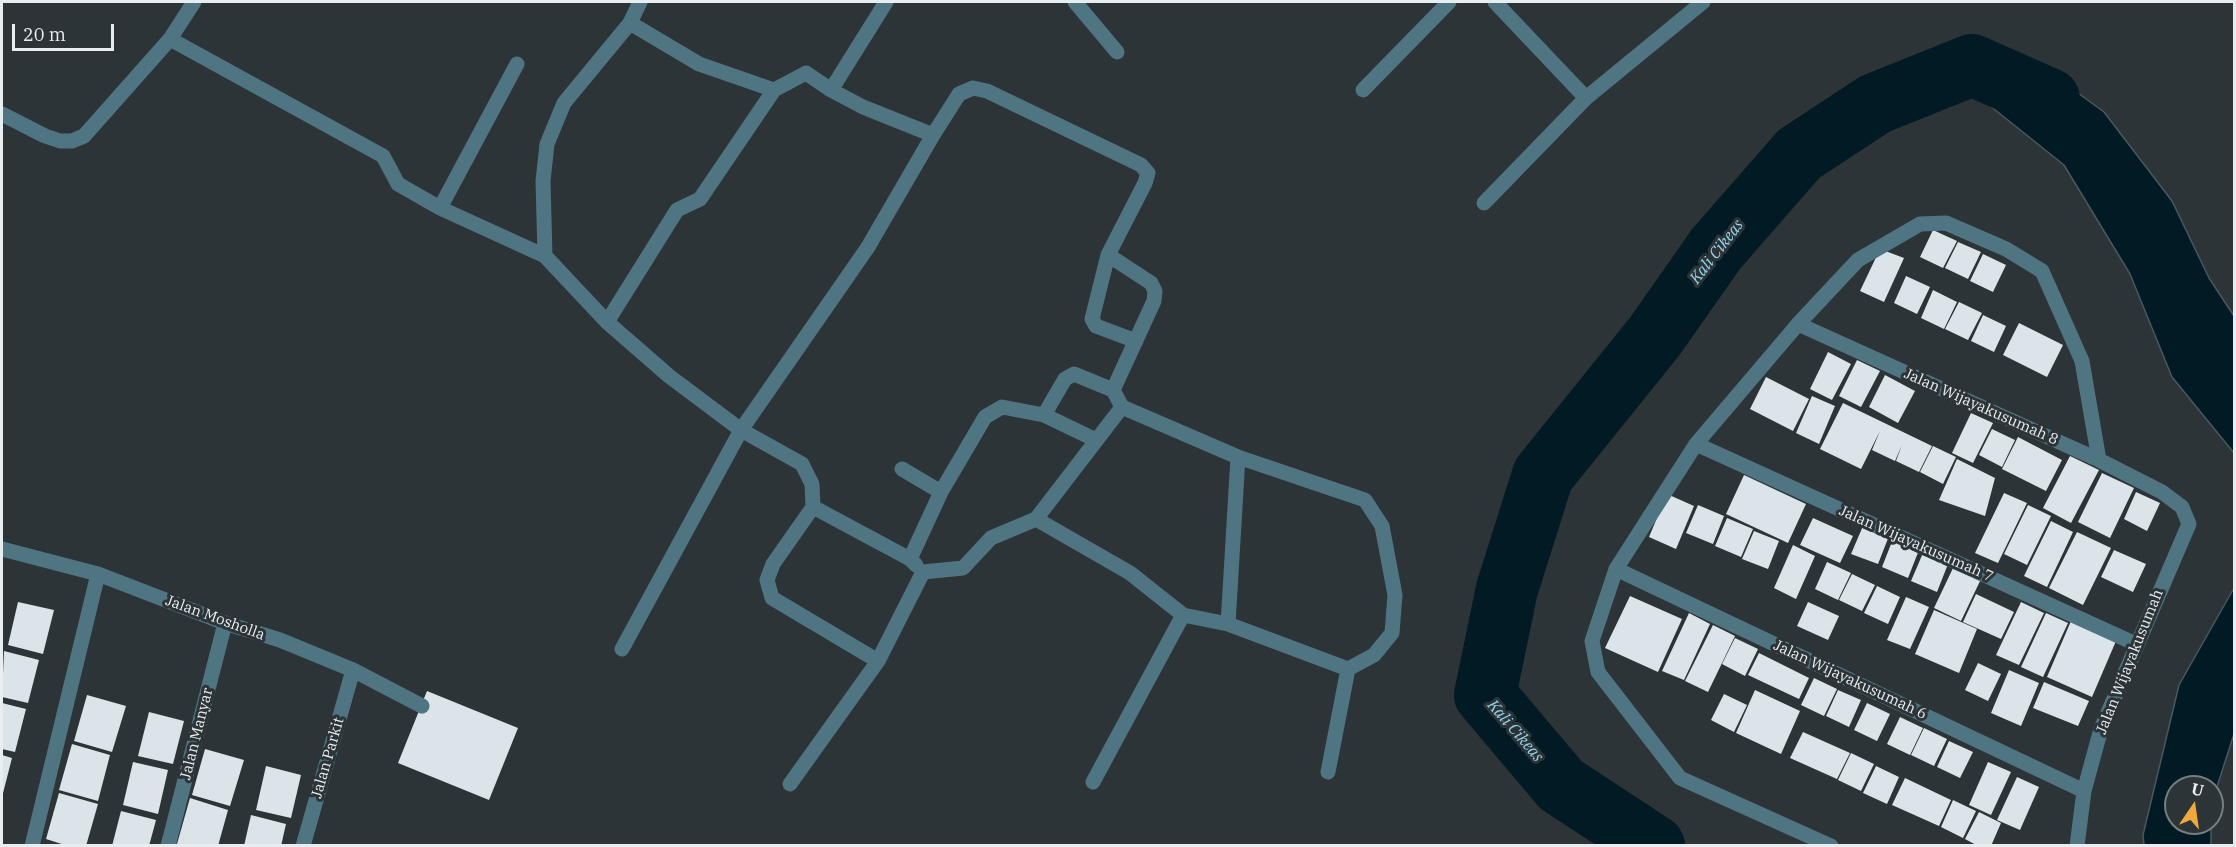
<!DOCTYPE html>
<html>
<head>
<meta charset="utf-8">
<style>
  body { margin:0 }
  #map { position:relative; width:2236px; height:847px; overflow:hidden; background:#2c3437; font-family:"IBM Plex Serif",serif }
  canvas { display:block }
  .frame { position:absolute; inset:0; border:3px solid #e8edef; pointer-events:none }
  .north { position:absolute; left:2164px; top:775px; width:60px; height:60px; box-sizing:border-box; background:#2c3437; border:2px solid #777e81; border-radius:50%; rotate:13deg; font-size:16px; font-weight:700; line-height:24px; text-align:center; color:#e8edef }
  .north::after { content:''; display:block; margin:auto; width:21px; height:27px; background:#eea83c; clip-path:polygon(50% 0,100% 100%,50% 72%,0 100%) }
  .scale { position:absolute; left:12px; top:24px; width:102px; height:27px; box-sizing:border-box; border:3px solid #e8edef; border-top:0; padding-left:8px; font-size:18px; line-height:21px; white-space:nowrap; color:#e8edef; -webkit-text-stroke:4px #2c3437; paint-order:stroke }
</style>
</head>
<body>
<div id="map">
<canvas width="2236" height="847"></canvas>
<div class="frame"></div>
<div class="north">U</div>
<div class="scale">20 m</div>
</div>
<script>
const ctx = document.querySelector('canvas').getContext('2d');
ctx.lineJoin = 'round';
function fill(path, color) { ctx.fillStyle = color; ctx.fill(path, 'evenodd'); }
const shape = rows => new Path2D(rows.map(r => 'M' + r).join(''));
function stroke(path, color, width, dash) { ctx.strokeStyle = color; ctx.lineWidth = width; ctx.lineCap = dash ? 'butt' : 'round'; ctx.setLineDash(dash || []); ctx.stroke(path); }
function drawText(font, color, halo, rows, align = 'center') {
  ctx.font = font + ' "IBM Plex Serif",serif'; ctx.lineWidth = 6; ctx.setLineDash([]); ctx.textBaseline = 'middle'; ctx.strokeStyle = halo; ctx.fillStyle = color; for (const [text, x, y, turn = 0] of rows) {
    ctx.save(); ctx.translate(x, y); ctx.rotate((+turn || 0) * Math.PI / 180); ctx.textAlign = isNaN(turn) ? turn : align; if (halo) ctx.strokeText(text, 0, 0); ctx.fillText(text, 0, 0); ctx.restore();
  }
}
const water = shape([
  [1981,40,2034,61,2104,112,2172,201,2209,278,2234,316,2234,453,2172,377,2130,274,2064,165,1974,93,1972,65,1981,40],
  [2234,588,2234,734,2212,802,2212,787,2176,787,2176,823,2211,823,2211,845,2144,845,2143,835,2179,685,2234,588]
]);
fill(water, '#021a23');
stroke(water, '#475960', 1.5);
stroke(shape([
  [1654,846,1561,785,1485,695,1507,589,1543,475,1655,336,1716,249,1799,154,1875,104,1972,65,2049,99]
]), '#021a23', 62);
fill(shape([
  [1933,230,1957,241,1943,268,1920,257],
  [1958,242,1981,252,1968,279,1945,268],
  [1880,249,1904,258,1884,302,1860,291],
  [1983,254,2006,265,1993,292,1970,281],
  [1906,276,1930,287,1917,314,1894,303],
  [1933,290,1957,302,1944,329,1921,318],
  [1959,302,1982,313,1968,340,1945,329],
  [1983,315,2006,326,1994,352,1971,341],
  [2019,323,2063,345,2047,377,2003,355],
  [1828,352,1851,364,1832,400,1810,389],
  [1857,360,1880,371,1861,407,1839,396],
  [1885,375,1915,391,1898,423,1869,407],
  [1766,377,1809,399,1793,431,1750,409],
  [1812,396,1835,406,1819,444,1796,433],
  [1843,403,1932,446,1919,472,1896,461,1902,445,1895,461,1872,450,1880,431,1861,469,1820,449],
  [1971,413,1993,423,1973,463,1952,453],
  [1992,429,2015,440,2002,467,1979,455],
  [2018,437,2062,460,2046,491,2002,469],
  [1933,446,1956,457,1943,484,1920,472],
  [2070,456,2099,470,2071,523,2043,508],
  [1957,459,1995,478,1985,516,1939,500],
  [2102,473,2134,488,2110,538,2078,522],
  [1744,475,1806,504,1788,543,1726,514],
  [2136,492,2160,503,2147,531,2124,519],
  [2004,493,2027,503,1998,563,1975,553],
  [1667,494,1694,506,1676,549,1649,537],
  [1698,505,1724,516,1713,544,1686,533],
  [2028,505,2051,516,2027,565,2004,554],
  [1727,518,1753,529,1741,557,1715,546],
  [1813,518,1853,536,1840,563,1800,545],
  [2051,521,2073,532,2047,587,2024,576],
  [1863,526,1889,536,1878,564,1851,554],
  [1754,531,1779,541,1768,569,1742,559],
  [2077,532,2111,548,2083,605,2049,588],
  [1893,539,1919,550,1908,578,1882,567],
  [1793,545,1815,556,1796,599,1774,588],
  [2114,550,2146,564,2133,592,2101,577],
  [1923,553,1948,564,1937,592,1911,581],
  [1827,562,1851,573,1838,600,1815,589],
  [1954,566,1981,579,1961,621,1934,608],
  [1852,574,1875,585,1862,611,1839,600],
  [1877,586,1900,597,1888,624,1864,613],
  [1976,594,2014,612,2001,639,1963,622],
  [1630,596,1682,619,1658,672,1605,648],
  [1906,597,1929,607,1910,649,1887,640],
  [18,602,54,610,43,654,8,645],
  [1808,602,1839,616,1828,640,1797,626],
  [2021,602,2044,613,2019,665,1996,655],
  [1934,610,1977,629,1959,673,1915,654],
  [1689,613,1710,624,1684,680,1662,671],
  [2046,613,2068,623,2043,677,2021,667],
  [2071,621,2116,641,2092,697,2047,677],
  [1713,625,1735,636,1708,692,1685,681],
  [1735,638,1758,649,1745,676,1722,664],
  [4,651,39,660,28,703,2,697],
  [1759,653,1809,678,1799,699,1748,675],
  [1978,663,2001,674,1988,701,1965,690],
  [2009,670,2039,683,2021,726,1991,713],
  [1814,678,1837,689,1824,716,1801,705],
  [2044,682,2089,701,2078,726,2033,708],
  [1755,690,1800,711,1781,754,1736,733],
  [1838,690,1861,700,1849,727,1826,716],
  [427,691,518,728,489,800,398,763],
  [1724,694,1747,705,1734,732,1711,720],
  [87,695,126,706,112,752,74,741],
  [2,703,26,709,15,752,2,749],
  [1867,703,1890,714,1877,741,1854,730],
  [149,712,184,721,173,764,138,756],
  [1900,717,1923,728,1910,755,1887,744],
  [1924,728,1947,739,1934,766,1911,755],
  [1803,732,1850,753,1837,779,1790,758],
  [1949,741,1973,752,1960,778,1937,767],
  [72,744,110,755,98,801,59,790],
  [205,749,244,760,230,806,192,795],
  [1851,753,1874,764,1861,791,1838,780],
  [2,755,12,758,2,797],
  [133,762,168,770,158,814,123,805],
  [1988,762,2011,772,1991,815,1969,805],
  [266,766,301,775,291,818,256,810],
  [1876,766,1899,777,1887,804,1863,793],
  [2017,777,2039,787,2020,830,1997,820],
  [1905,778,1951,800,1939,826,1892,805],
  [59,793,98,804,86,846,68,846,46,839],
  [190,798,228,810,218,846,177,844],
  [1953,800,1976,811,1963,838,1941,827],
  [121,811,156,820,149,846,112,846],
  [1979,812,2001,823,1991,846,1978,846,1965,839],
  [251,815,286,824,281,846,244,846]
]), '#dbe5e9');
stroke(shape([
  [1075,2,1117,52],
  [630,23,699,64,774,90,806,73,831,90],
  [170,39,383,156,398,184,440,208,545,256],
  [1363,90,1449,2],
  [1586,98,1703,2],
  [2,114,45,136,60,141,72,141,84,136,170,39,194,2],
  [933,135,959,94,973,88,987,91,1141,165,1148,173,1145,183,1108,255,1092,319,1096,326,1136,341],
  [1484,203,1586,98,1495,2],
  [440,208,517,64],
  [1108,255,1151,283,1155,291,1154,301,1113,390],
  [607,322,677,210,700,199,774,90],
  [1798,324,2099,460,2162,492,2182,507,2189,524,2101,729,2084,791,2077,846],
  [1696,444,2136,644],
  [1238,457,1365,500,1382,526,1395,595,1392,633,1374,655,1348,669],
  [902,469,941,492],
  [813,507,910,559,916,565],
  [1036,519,1130,573,1183,615,1228,624,1238,457,1122,407,1113,390,1074,374,1065,379,1044,415],
  [2,549,98,574,225,623,280,640,353,670,422,706],
  [910,559,941,492,985,417,1002,407,1044,415,1096,440],
  [1616,569,2084,791],
  [1228,624,1348,669,1328,772],
  [622,649,741,430,669,376,607,322,545,256,543,181,547,144,564,103,630,23,640,2],
  [878,661,772,598,767,580,773,564,813,507,812,484,802,464,741,430,868,247,933,135,863,107,831,90,886,2],
  [1093,782,1183,615],
  [790,784,878,661,923,572,963,568,991,538,1036,519,1122,407],
  [32,846,98,574],
  [168,846,225,623],
  [303,846,353,670],
  [1831,846,1680,778,1598,672,1592,641,1616,569,1696,444,1798,324,1858,260,1920,224,1946,223,2006,249,2042,271,2082,361,2099,460]
]), '#4f7482', 15);
drawText('15px', '#e8edef', '#2c3437', [
  ["Jalan Wijayakusumah 8",1981,407,24],
  ["Jalan Wijayakusumah 7",1916,544,24],
  ["Jalan Mosholla",215,618,20],
  ["Jalan Wijayakusumah",2130,662,-68],
  ["Jalan Wijayakusumah 6",1850,680,25],
  ["Jalan Manyar",197,734,-76],
  ["Jalan Parkit",328,758,-74]
]);
drawText('italic 16px', '#96d7ef', '#2c3437', [
  ["Kali Cikeas",1717,252,-52],
  ["Kali Cikeas",1515,731,49]
]);
</script>
</body>
</html>
